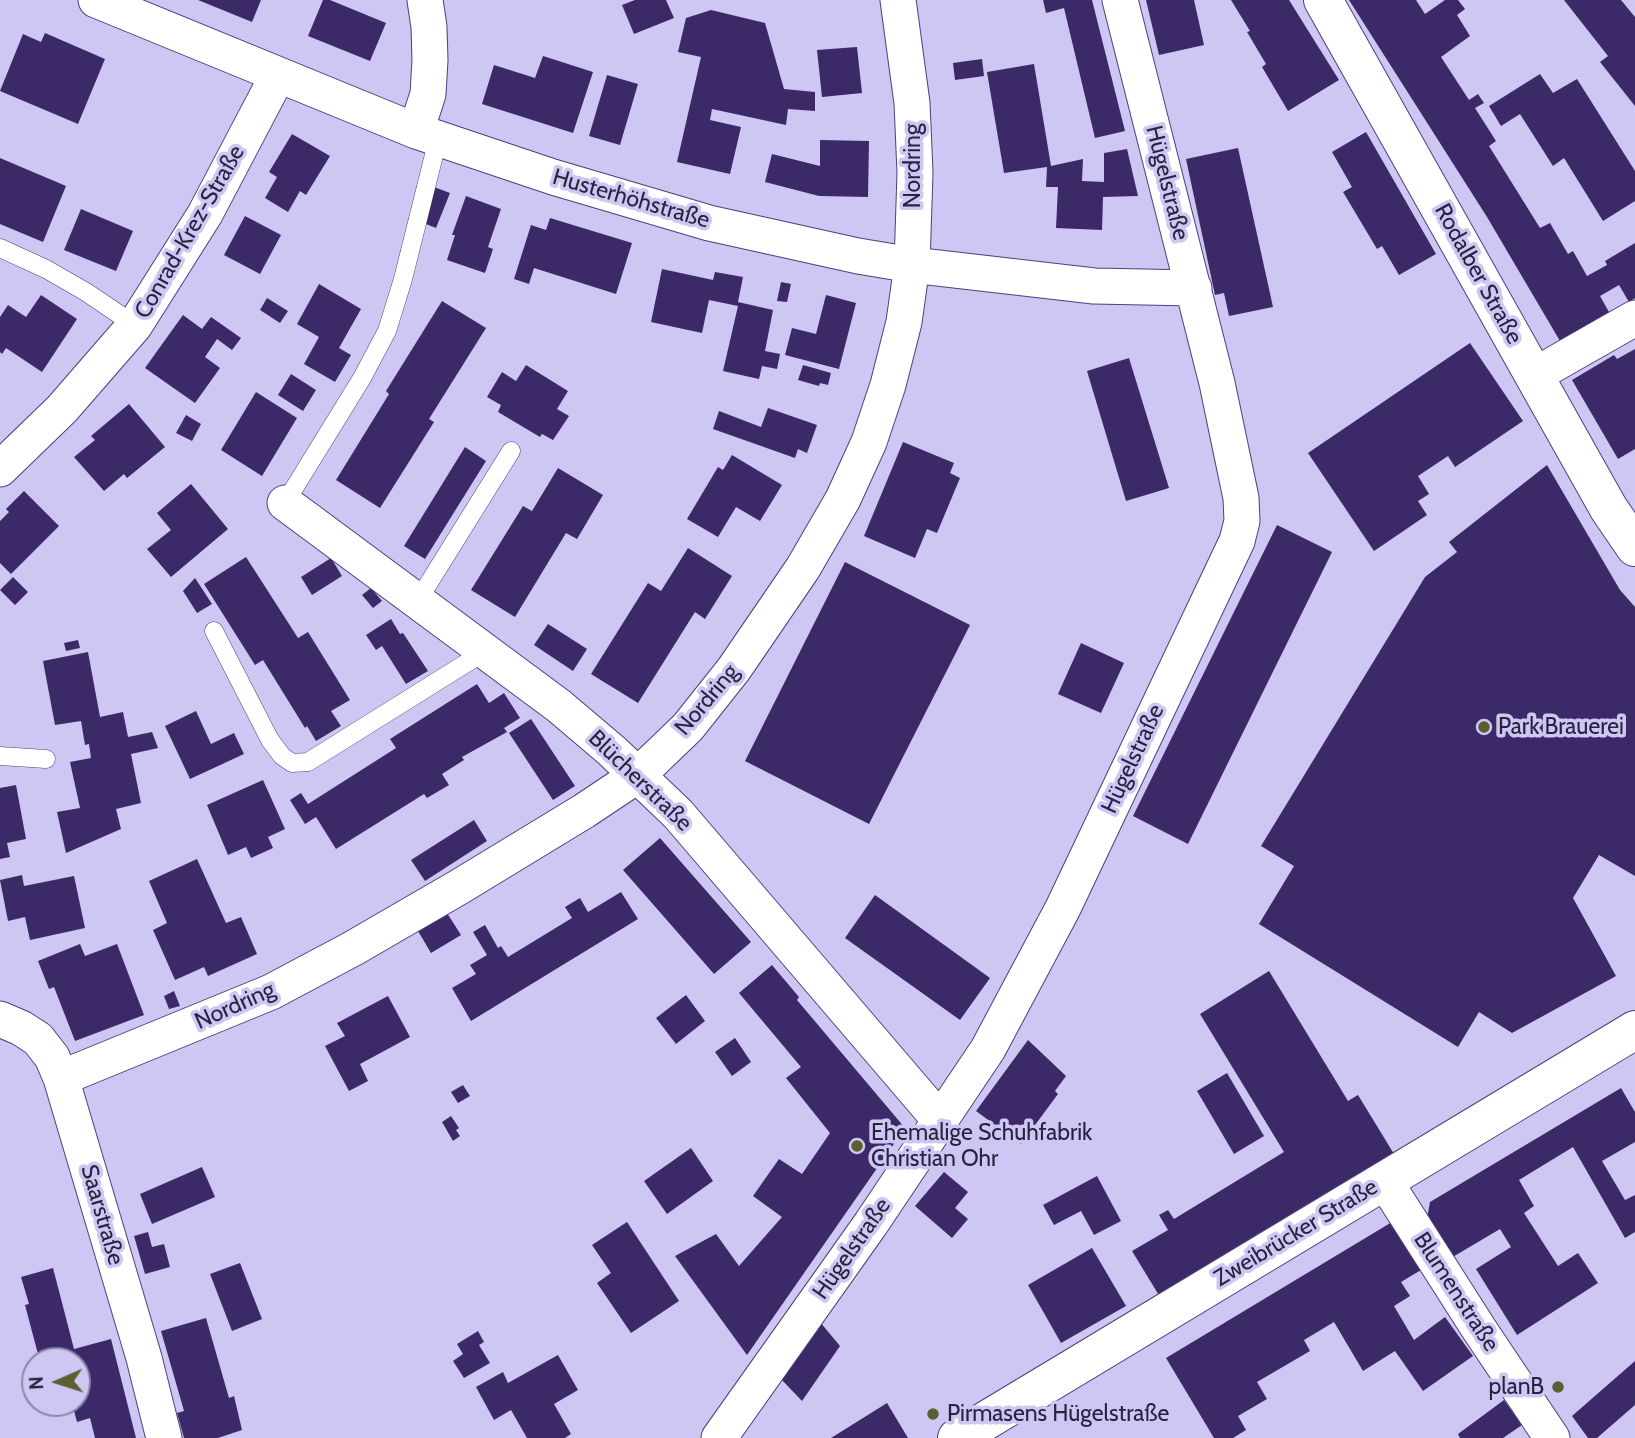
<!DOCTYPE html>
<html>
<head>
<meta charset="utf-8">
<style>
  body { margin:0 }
  #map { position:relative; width:1635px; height:1438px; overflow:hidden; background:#cec6f3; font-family:Cabin,sans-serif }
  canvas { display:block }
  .north { position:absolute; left:21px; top:1347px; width:70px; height:70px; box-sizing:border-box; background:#cec6f3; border:2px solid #8c85ab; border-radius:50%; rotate:267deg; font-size:19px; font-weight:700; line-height:28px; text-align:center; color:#2a2340 }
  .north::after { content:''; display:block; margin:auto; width:24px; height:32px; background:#5a5f2d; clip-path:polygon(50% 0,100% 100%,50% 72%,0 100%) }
</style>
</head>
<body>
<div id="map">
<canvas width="1635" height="1438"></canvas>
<div class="north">N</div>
</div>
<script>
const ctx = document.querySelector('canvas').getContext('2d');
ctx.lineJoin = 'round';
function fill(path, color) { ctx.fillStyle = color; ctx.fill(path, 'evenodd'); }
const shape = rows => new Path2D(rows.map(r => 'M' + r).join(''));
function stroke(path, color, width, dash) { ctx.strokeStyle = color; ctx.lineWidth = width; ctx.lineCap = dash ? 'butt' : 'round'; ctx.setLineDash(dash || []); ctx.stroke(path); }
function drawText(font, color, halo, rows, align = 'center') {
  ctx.font = font + ' Cabin,sans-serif'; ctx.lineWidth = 7; ctx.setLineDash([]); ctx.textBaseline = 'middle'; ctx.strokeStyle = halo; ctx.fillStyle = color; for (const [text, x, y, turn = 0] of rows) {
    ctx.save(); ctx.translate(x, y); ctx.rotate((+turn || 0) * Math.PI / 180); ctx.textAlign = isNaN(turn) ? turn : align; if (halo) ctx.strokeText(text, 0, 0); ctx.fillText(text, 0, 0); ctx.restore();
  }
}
fill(shape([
  [198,0,261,0,252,22],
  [323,0,330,0,386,23,370,61,308,36],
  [635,0,666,0,674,18,634,34,622,5],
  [1043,0,1092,0,1125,131,1095,138,1064,8,1046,13],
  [1146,0,1194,0,1204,45,1159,55],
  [1231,0,1289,0,1339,80,1288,111,1262,67,1266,64,1247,32,1250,31],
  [1349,0,1416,0,1425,14,1445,0,1458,0,1465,9,1457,15,1470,36,1441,57,1469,100,1478,94,1484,103,1475,108,1496,141,1489,146,1540,228,1550,223,1568,254,1573,251,1587,276,1607,265,1605,261,1635,243,1635,298,1629,302,1619,285,1600,296,1609,312,1560,341,1487,217],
  [1564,0,1621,0,1635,17,1635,106,1600,62,1608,56],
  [711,10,765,23,784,89,815,92,815,111,788,109,786,125,712,109,710,120,741,127,730,174,677,162,701,57,678,52,686,18],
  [45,33,105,59,78,124,0,91,23,34,41,42],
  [857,47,862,93,822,97,817,50],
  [543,56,593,72,573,133,482,104,494,65,535,78],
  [982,59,984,76,955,80,953,63],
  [1034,64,1051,166,1083,159,1082,181,1104,182,1104,153,1127,149,1138,196,1103,197,1102,230,1056,228,1058,187,1046,187,1047,167,1004,173,987,72],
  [1540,74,1553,93,1577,79,1635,171,1635,201,1603,221,1564,158,1553,166,1520,114,1501,126,1489,106],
  [607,75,638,84,620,145,589,136],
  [1366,132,1436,254,1399,275,1382,246,1377,249,1343,192,1352,187,1332,152],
  [292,134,330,156,306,195,300,191,288,212,265,198,277,177,269,172],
  [820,140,869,141,868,197,819,196,765,182,772,154,820,166],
  [1238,148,1273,307,1229,316,1224,293,1215,295,1186,159],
  [0,158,66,186,43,242,0,224],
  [434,187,450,193,436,228,421,222],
  [466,196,501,209,488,247,493,249,485,273,447,260,455,235,452,235],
  [81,209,133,231,116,271,64,250],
  [245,216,281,235,260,274,224,255],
  [550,218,632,243,616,294,534,268,529,284,514,279,531,225,546,230],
  [662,269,713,280,715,272,743,277,738,302,773,310,765,351,780,354,777,369,762,366,759,379,723,371,738,306,709,300,702,333,651,322],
  [781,282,791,284,787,302,777,301],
  [319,284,361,309,339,348,351,355,335,382,304,364,319,337,297,324],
  [41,295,77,319,42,372,6,348,2,354,0,352,0,317,8,305,26,317],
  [826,295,856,303,839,369,785,355,792,328,816,334],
  [267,298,288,311,280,323,260,310],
  [442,301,486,328,429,419,434,422,380,508,336,480,389,394,386,391],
  [183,315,202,329,211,317,241,338,232,350,217,339,205,357,220,368,195,403,145,368],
  [1470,343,1523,421,1455,467,1448,456,1418,476,1429,494,1418,501,1427,515,1374,551,1308,453],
  [1635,349,1635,449,1618,459,1572,380,1614,355,1617,359],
  [1129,358,1169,488,1126,501,1087,371],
  [526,365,568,391,557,409,569,416,553,440,542,434,540,437,498,412,501,405,487,397,502,372,516,381],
  [803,365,831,373,828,385,820,383,819,386,798,380],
  [291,374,316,390,303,411,278,395],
  [256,392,297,418,262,476,221,450],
  [129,404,165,447,127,478,124,474,104,491,74,457,95,440,91,436],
  [768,408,817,425,807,453,798,449,795,458,713,429,719,411,761,427],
  [186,415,201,424,192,441,176,433],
  [903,442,954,463,950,473,960,478,937,533,927,529,915,558,864,536],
  [465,447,486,461,425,559,404,546],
  [732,455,782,485,760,521,736,507,718,537,687,519,718,467,723,470],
  [1547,465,1620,590,1635,607,1635,876,1599,855,1573,898,1616,976,1512,1033,1479,1012,1458,1047,1259,924,1294,866,1261,846,1425,577,1457,552,1449,542],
  [558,468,603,495,577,539,566,533,515,617,471,590,523,506,532,511],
  [191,484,228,529,171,577,147,549,171,530,157,513],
  [24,491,59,526,11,574,0,563,0,521,9,512,6,509],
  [1277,525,1332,552,1188,844,1133,816],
  [688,548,732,576,705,619,695,612,638,703,591,674,648,583,661,591],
  [246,557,298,638,308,632,350,700,331,711,341,726,316,741,307,726,305,728,263,660,255,665,204,584],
  [331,558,342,576,312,595,301,577],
  [845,562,970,625,869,824,745,761],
  [13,577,28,592,15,605,0,590],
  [195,578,212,604,197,613,183,591],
  [371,588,382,601,373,608,362,595],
  [391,619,400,634,403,633,428,671,406,684,382,646,376,650,366,635],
  [548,624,587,649,573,671,534,645],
  [78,640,80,648,66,651,64,643],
  [1081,643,1124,663,1101,713,1058,694],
  [88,652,100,717,123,712,128,737,152,732,158,748,131,754,141,803,116,809,121,829,66,853,57,812,80,808,70,762,91,758,89,744,85,745,81,721,55,725,43,661],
  [477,684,489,703,504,693,520,718,504,728,507,732,462,757,464,760,442,774,449,785,427,798,424,794,336,849,316,817,305,824,290,800,301,793,308,804,396,748,390,739],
  [196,711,211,744,234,733,244,754,190,779,165,726],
  [531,719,575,786,553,800,509,733],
  [263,780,285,829,268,837,273,848,251,858,246,847,228,855,207,805],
  [16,785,26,839,7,843,10,857,0,859,0,788],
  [474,820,487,841,425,881,411,860],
  [660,838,751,942,714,974,623,870],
  [197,859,226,923,241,917,257,954,208,976,204,967,175,980,153,930,167,923,149,881],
  [22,875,24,886,74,876,85,928,30,940,25,917,8,921,0,880],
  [621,892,638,919,471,1021,452,988,476,974,470,965,487,955,473,932,485,925,498,948,501,946,508,957,572,918,565,907,580,898,588,912],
  [875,895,990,978,960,1020,845,938],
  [447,913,461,935,431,953,418,931],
  [80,944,85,956,117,944,144,1015,75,1041,54,987,49,989,38,961],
  [772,965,799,997,797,1000,905,1128,747,1355,675,1256,716,1234,739,1266,782,1217,753,1196,779,1159,802,1174,830,1133,786,1078,801,1067,739,993],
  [1269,971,1348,1101,1358,1095,1394,1154,1160,1297,1132,1251,1168,1230,1159,1215,1168,1210,1174,1219,1284,1152,1200,1014],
  [174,991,180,1006,169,1009,164,996],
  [686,995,705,1021,676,1044,656,1018],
  [388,996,410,1037,360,1064,368,1081,349,1091,325,1046,345,1036,337,1023],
  [735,1038,751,1062,732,1076,715,1052],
  [1028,1040,1066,1076,1055,1091,1058,1094,1021,1144,976,1111],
  [1227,1073,1264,1136,1234,1154,1197,1091],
  [463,1085,470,1096,458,1103,451,1092],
  [1621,1088,1635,1112,1635,1142,1602,1161,1625,1200,1635,1195,1635,1232,1625,1238,1573,1147,1519,1180,1534,1206,1524,1213,1558,1266,1578,1253,1598,1283,1517,1335,1476,1269,1511,1247,1500,1229,1451,1258,1427,1219,1430,1202],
  [451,1116,459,1128,456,1130,460,1136,453,1141,442,1122],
  [691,1148,713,1181,667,1214,644,1181],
  [202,1167,215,1197,152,1224,140,1194],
  [944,1172,968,1192,955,1208,968,1219,952,1238,915,1206],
  [1097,1176,1121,1221,1094,1235,1081,1211,1054,1225,1043,1205],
  [627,1222,679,1301,631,1333,597,1283,611,1273,592,1245],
  [1392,1222,1421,1270,1401,1282,1410,1296,1394,1306,1414,1340,1445,1317,1473,1356,1423,1391,1395,1351,1363,1371,1334,1322,1304,1340,1310,1351,1257,1382,1267,1399,1238,1416,1246,1430,1233,1438,1214,1438,1166,1358],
  [148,1232,152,1247,164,1244,170,1267,145,1274,134,1236],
  [1092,1248,1126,1306,1061,1343,1028,1285],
  [240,1263,262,1319,232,1331,210,1274],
  [53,1268,74,1349,111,1339,136,1438,95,1438,90,1418,77,1422,72,1403,77,1403,77,1361,48,1361,47,1356,39,1358,25,1305,29,1304,21,1277],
  [206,1318,229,1398,234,1396,242,1430,218,1438,184,1438,177,1413,184,1411,161,1331],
  [820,1322,840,1346,802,1401,781,1379],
  [478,1331,484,1342,479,1345,490,1363,464,1378,453,1361,463,1354,457,1344],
  [558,1355,578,1390,554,1404,571,1434,565,1438,527,1438,511,1410,494,1420,476,1387,503,1372,508,1383],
  [1635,1361,1635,1405,1597,1438,1588,1438,1572,1416],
  [1504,1400,1522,1425,1503,1438,1460,1438,1458,1434],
  [887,1403,908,1438,831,1438]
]), '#3c2968');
const service = shape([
  [0,248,46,269,86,292,135,325],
  [285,503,362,378,387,331,403,279,438,139],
  [417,602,511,451],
  [214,631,270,740,282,756,292,763,308,762,484,652],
  [0,756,46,759]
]);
const minor = shape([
  [96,0,416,131,553,177,709,223,858,256,912,265,1094,286,1194,288],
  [416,131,428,94,430,60,429,27,425,0],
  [1535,375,1635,318],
  [0,469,62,409,135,325,205,214,278,75],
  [285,503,559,706,612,751,678,814,939,1119],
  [0,1019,21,1028,38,1039,52,1057,61,1078,144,1358,164,1438],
  [61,1078,271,992,352,949,459,887,584,811,638,775,688,727,734,669,803,568,843,499,869,442,888,385,904,322,912,265,915,173,912,103,898,0],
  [1384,1180,1479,1329,1552,1438],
  [719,1438,870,1225,988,1049,1063,908,1237,541,1242,521,1241,498,1217,383,1120,0]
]);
const tertiary = shape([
  [957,1438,1635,1030]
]);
const secondary = shape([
  [1323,0,1609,509,1635,547]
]);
stroke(service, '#4f3e7e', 19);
stroke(minor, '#4f3e7e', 37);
stroke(tertiary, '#4f3e7e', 40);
stroke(secondary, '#4f3e7e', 40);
stroke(service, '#fff', 18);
stroke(minor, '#fff', 35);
stroke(tertiary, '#fff', 38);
stroke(secondary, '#fff', 38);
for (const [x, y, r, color] of [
  [1484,727,7,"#5a5f2d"],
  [857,1146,7,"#5a5f2d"],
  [1558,1387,7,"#5a5f2d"],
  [933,1414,7,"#5a5f2d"]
]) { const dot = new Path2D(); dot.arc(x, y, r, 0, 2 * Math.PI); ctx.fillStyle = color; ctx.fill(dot); stroke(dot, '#cec6f3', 2.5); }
drawText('23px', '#2a2340', '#cec6f3', [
  ["Nordring",913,166,-90],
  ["Hügelstraße",1167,183,76],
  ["Husterhöhstraße",631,199,16],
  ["Conrad-Krez-Straße",190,232,-60],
  ["Rodalber Straße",1478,274,61],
  ["Nordring",707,700,-50],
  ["Hügelstraße",1133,759,-65],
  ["Blücherstraße",640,781,44],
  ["Nordring",235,1006,-24],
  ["Saarstraße",102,1215,74],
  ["Zweibrücker Straße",1296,1233,-31],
  ["Hügelstraße",852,1249,-55],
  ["Blumenstraße",1456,1292,57]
]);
drawText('23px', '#2a2340', '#cec6f3', [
  ["Park Brauerei",1498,727],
  ["Ehemalige Schuhfabrik",871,1133],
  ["Christian Ohr",871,1159],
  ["planB",1544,1387,"right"],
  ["Pirmasens Hügelstraße",947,1414]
], 'left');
</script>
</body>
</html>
